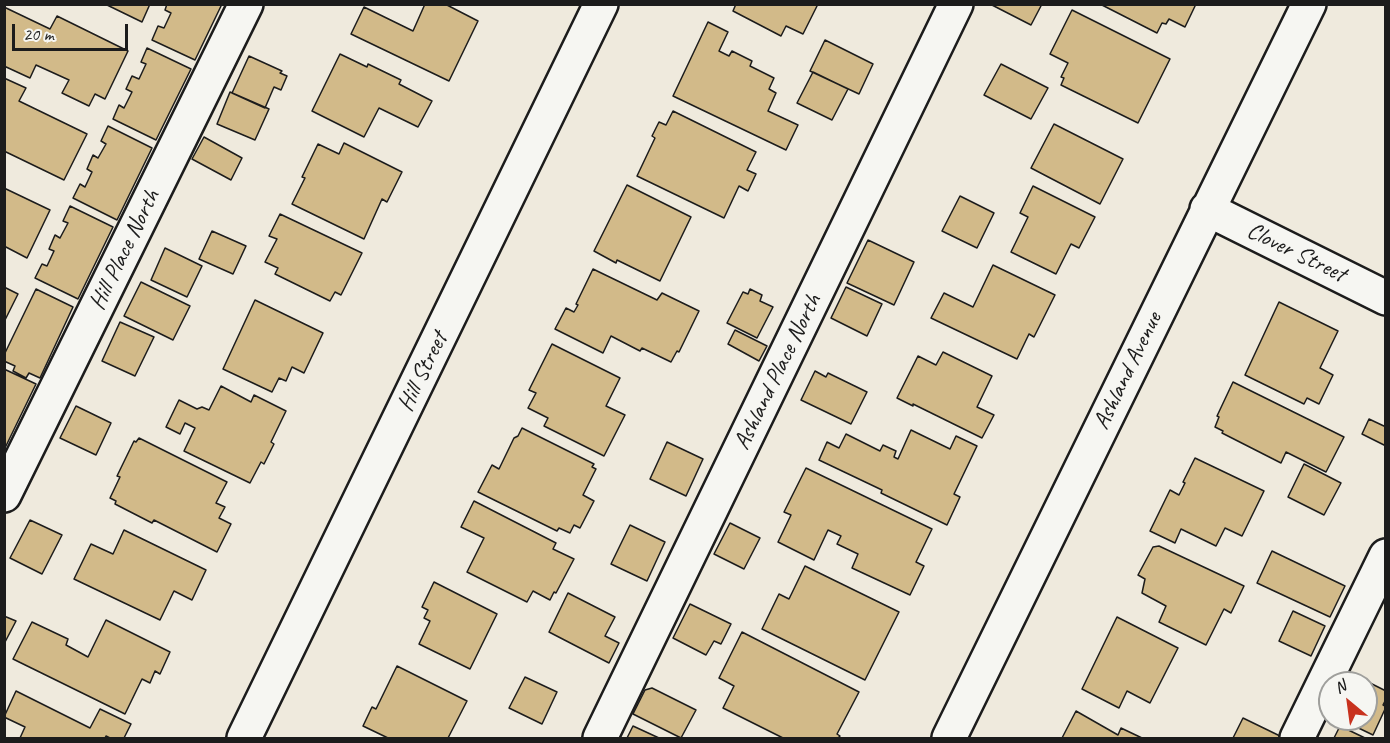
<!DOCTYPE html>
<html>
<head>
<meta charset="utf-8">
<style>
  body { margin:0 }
  #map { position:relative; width:1390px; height:743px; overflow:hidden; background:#efeadd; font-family:Caveat,sans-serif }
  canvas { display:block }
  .frame { position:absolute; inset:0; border:6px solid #1c1c1c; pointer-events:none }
  .north { position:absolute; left:1318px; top:671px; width:60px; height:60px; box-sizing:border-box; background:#f6f6f2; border:2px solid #9f9f9c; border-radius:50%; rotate:331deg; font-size:16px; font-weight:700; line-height:24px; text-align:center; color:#1c1c1c }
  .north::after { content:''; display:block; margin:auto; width:21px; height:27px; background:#c8321e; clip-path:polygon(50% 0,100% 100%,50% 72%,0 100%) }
  .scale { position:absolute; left:12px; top:24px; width:116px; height:27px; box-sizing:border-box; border:3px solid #1c1c1c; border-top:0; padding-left:8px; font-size:18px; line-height:21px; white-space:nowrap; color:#1c1c1c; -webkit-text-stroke:4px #f6f6f2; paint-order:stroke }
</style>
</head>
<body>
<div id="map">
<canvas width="1390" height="743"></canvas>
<div class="frame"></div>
<div class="north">N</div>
<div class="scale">20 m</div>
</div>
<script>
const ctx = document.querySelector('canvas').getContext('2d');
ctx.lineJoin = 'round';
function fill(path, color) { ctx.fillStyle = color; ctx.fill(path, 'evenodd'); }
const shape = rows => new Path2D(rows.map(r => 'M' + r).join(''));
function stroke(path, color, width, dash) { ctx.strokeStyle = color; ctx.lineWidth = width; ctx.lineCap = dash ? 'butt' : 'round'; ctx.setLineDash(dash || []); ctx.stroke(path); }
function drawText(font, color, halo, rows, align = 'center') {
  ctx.font = font + ' Caveat,sans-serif'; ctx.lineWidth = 5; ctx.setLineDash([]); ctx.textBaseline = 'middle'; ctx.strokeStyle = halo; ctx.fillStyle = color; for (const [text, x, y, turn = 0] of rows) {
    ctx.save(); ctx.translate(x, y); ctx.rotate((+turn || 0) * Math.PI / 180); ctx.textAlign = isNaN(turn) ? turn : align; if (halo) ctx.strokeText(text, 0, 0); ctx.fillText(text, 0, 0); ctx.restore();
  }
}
const building = shape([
  [105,4,150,4,142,22,105,4],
  [167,4,222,4,195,60,152,40,158,26,164,28,171,13,165,10,167,4],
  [425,4,445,4,478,21,449,81,351,34,364,7,413,31,425,4],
  [736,4,818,4,803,34,786,26,781,36,733,11,736,4],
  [990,4,1042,4,1031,25,990,4],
  [1100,4,1196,4,1185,27,1169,19,1166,24,1162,23,1157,33,1100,4],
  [4,7,50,29,57,16,128,51,105,99,95,94,89,106,62,93,69,80,36,65,30,78,4,66,4,7],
  [1072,10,1170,59,1138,123,1061,85,1064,78,1061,77,1068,63,1050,54,1072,10],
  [708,22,728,32,719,51,729,56,732,51,752,61,750,66,774,78,769,89,776,93,768,111,798,125,786,150,673,96,708,22],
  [825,40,873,64,859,94,810,71,825,40],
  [147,48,191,69,156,140,113,119,119,105,124,108,132,92,126,89,132,76,139,79,146,64,141,62,147,48],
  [340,54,367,67,368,64,401,80,399,84,432,101,418,127,379,108,364,137,312,111,340,54],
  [249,56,282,71,280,73,287,76,281,90,274,87,265,108,232,93,249,56],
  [1001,64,1048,88,1031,119,984,95,1001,64],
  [813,72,848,89,832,120,797,103,813,72],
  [4,78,26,88,19,101,87,134,64,180,4,151,4,78],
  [230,92,269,109,255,140,217,124,230,92],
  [673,111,756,152,747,170,756,174,748,191,739,186,724,218,637,176,655,138,652,136,659,122,666,125,673,111],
  [1054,124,1123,159,1100,204,1031,168,1054,124],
  [108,126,152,148,117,220,73,198,80,184,85,187,92,172,87,169,93,155,98,158,106,144,101,141,108,126],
  [204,137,242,158,231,180,192,159,204,137],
  [344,143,402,172,387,202,382,199,364,239,292,204,305,178,302,177,318,144,339,154,344,143],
  [627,185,691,217,660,281,617,260,616,263,594,251,627,185],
  [1033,186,1095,217,1079,248,1071,244,1056,274,1011,252,1028,217,1020,213,1033,186],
  [4,188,50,210,27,258,4,246,4,188],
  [960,196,994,213,977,248,942,231,960,196],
  [70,206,113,227,78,299,35,278,42,264,47,266,54,251,49,249,55,235,60,238,68,223,63,221,70,206],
  [280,214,362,253,341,295,335,292,330,301,275,274,278,268,265,262,277,239,269,236,280,214],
  [212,231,246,246,233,274,199,259,212,231],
  [868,240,914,262,894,305,847,283,868,240],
  [165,248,202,266,187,297,151,280,165,248],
  [993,265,1055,295,1034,337,1029,334,1017,359,931,318,944,293,973,307,993,265],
  [593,269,657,300,662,293,699,311,679,352,677,351,671,362,642,348,640,351,611,336,603,353,555,329,566,308,574,312,578,305,576,304,593,269],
  [141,282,190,306,173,340,124,316,141,282],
  [4,287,18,294,4,322,4,287],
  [846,287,882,304,867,336,831,318,846,287],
  [36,289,73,307,40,378,29,373,26,378,13,371,15,366,4,361,4,355,36,289],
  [750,289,762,295,760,301,773,307,757,338,727,323,743,292,748,294,750,289],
  [255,300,323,333,304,373,292,367,286,381,279,378,272,392,223,369,255,300],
  [1279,302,1338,331,1320,368,1333,375,1319,404,1307,398,1304,404,1245,375,1279,302],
  [120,322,154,337,135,376,102,361,120,322],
  [735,330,767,346,759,361,728,344,735,330],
  [552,344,620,378,606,406,625,415,604,456,544,426,548,418,528,408,536,393,529,390,552,344],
  [943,352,992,376,977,407,994,415,982,438,913,404,913,406,897,398,918,356,936,365,943,352],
  [4,369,36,384,4,450,4,369],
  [815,371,826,377,828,373,867,392,851,424,801,400,815,371],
  [1233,382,1344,437,1326,472,1286,452,1281,463,1222,433,1223,431,1215,427,1219,417,1217,416,1233,382],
  [221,386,251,402,254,395,286,411,271,442,274,444,264,464,261,462,250,483,184,451,195,428,185,423,180,434,166,427,179,400,197,409,202,407,209,410,221,386],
  [76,406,111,423,96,455,60,438,76,406],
  [1369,419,1386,427,1386,446,1362,434,1369,419],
  [522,428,594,464,592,467,596,469,583,495,594,501,580,528,574,525,570,533,559,528,557,531,478,492,492,465,499,469,514,438,518,436,522,428],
  [911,430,950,449,956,436,977,446,954,494,960,497,947,525,881,493,882,490,819,460,827,442,839,448,846,434,880,451,883,445,896,451,894,457,898,459,911,430],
  [139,438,227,482,216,503,225,507,219,518,231,524,217,552,154,520,152,523,115,504,116,501,110,498,120,477,117,476,134,441,136,442,139,438],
  [667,442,703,459,686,496,650,479,667,442],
  [1195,458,1264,491,1242,536,1225,528,1216,546,1181,529,1175,543,1150,531,1170,490,1179,495,1185,483,1183,482,1195,458],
  [1304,464,1341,483,1324,515,1288,497,1304,464],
  [806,468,932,529,916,562,924,566,910,595,852,568,858,554,837,544,841,536,828,530,814,560,778,542,791,515,784,512,806,468],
  [474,501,556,543,553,549,574,559,556,593,554,592,550,600,533,591,527,602,467,572,484,538,461,527,474,501],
  [30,520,62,535,42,574,10,558,30,520],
  [730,523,760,538,744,569,714,554,730,523],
  [630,525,665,542,647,581,611,564,630,525],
  [124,530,206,570,192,600,174,591,160,620,74,579,91,544,113,554,124,530],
  [1159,546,1244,586,1231,613,1224,609,1206,645,1159,622,1166,606,1142,593,1145,579,1138,575,1153,547,1159,546],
  [1272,551,1345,586,1330,617,1257,583,1272,551],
  [805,566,899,612,865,680,762,629,779,594,789,599,805,566],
  [434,582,497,614,470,669,419,644,430,621,424,618,428,610,422,607,434,582],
  [568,593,615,617,605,636,619,643,609,663,549,632,568,593],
  [690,604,731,624,721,644,714,641,706,655,673,638,690,604],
  [1293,611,1325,626,1311,656,1279,641,1293,611],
  [4,616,16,621,4,644,4,616],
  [1117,617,1178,648,1150,703,1127,691,1119,708,1082,689,1117,617],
  [106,620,170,652,160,674,155,671,150,683,142,679,125,714,13,659,32,622,68,639,66,645,88,657,106,620],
  [742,632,859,692,837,734,840,736,838,738,783,738,723,708,734,686,719,678,742,632],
  [397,666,467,701,448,738,388,738,363,726,372,707,376,709,397,666],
  [525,677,557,692,542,724,509,708,525,677],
  [1362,679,1386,691,1386,699,1383,705,1386,707,1373,735,1342,720,1366,719,1366,683,1360,683,1362,679],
  [652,688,696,710,681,738,633,714,645,690,652,688],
  [16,691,90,728,100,709,131,724,124,738,110,738,106,736,105,738,20,738,25,727,4,717,16,691],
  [1076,711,1118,735,1121,728,1142,738,1062,738,1076,711],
  [1243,718,1280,736,1279,738,1233,738,1243,718],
  [633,726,659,738,627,738,633,726],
  [1340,726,1365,738,1334,738,1340,726]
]);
fill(building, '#d2ba89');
stroke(building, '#1c1c1c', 1.5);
const minor = shape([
  [1207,209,1386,298],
  [4,495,246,4],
  [244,738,601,4],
  [600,738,956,4],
  [949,738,1309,4],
  [1297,738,1386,556]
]);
stroke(minor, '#1c1c1c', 38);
stroke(minor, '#f6f6f2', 33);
drawText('24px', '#1c1c1c', '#f6f6f2', [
  ["Hill Place North",125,250,-64],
  ["Clover Street",1296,253,26],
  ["Ashland Avenue",1128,371,-64],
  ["Hill Street",423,372,-64],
  ["Ashland Place North",778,372,-64]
]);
</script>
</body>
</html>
